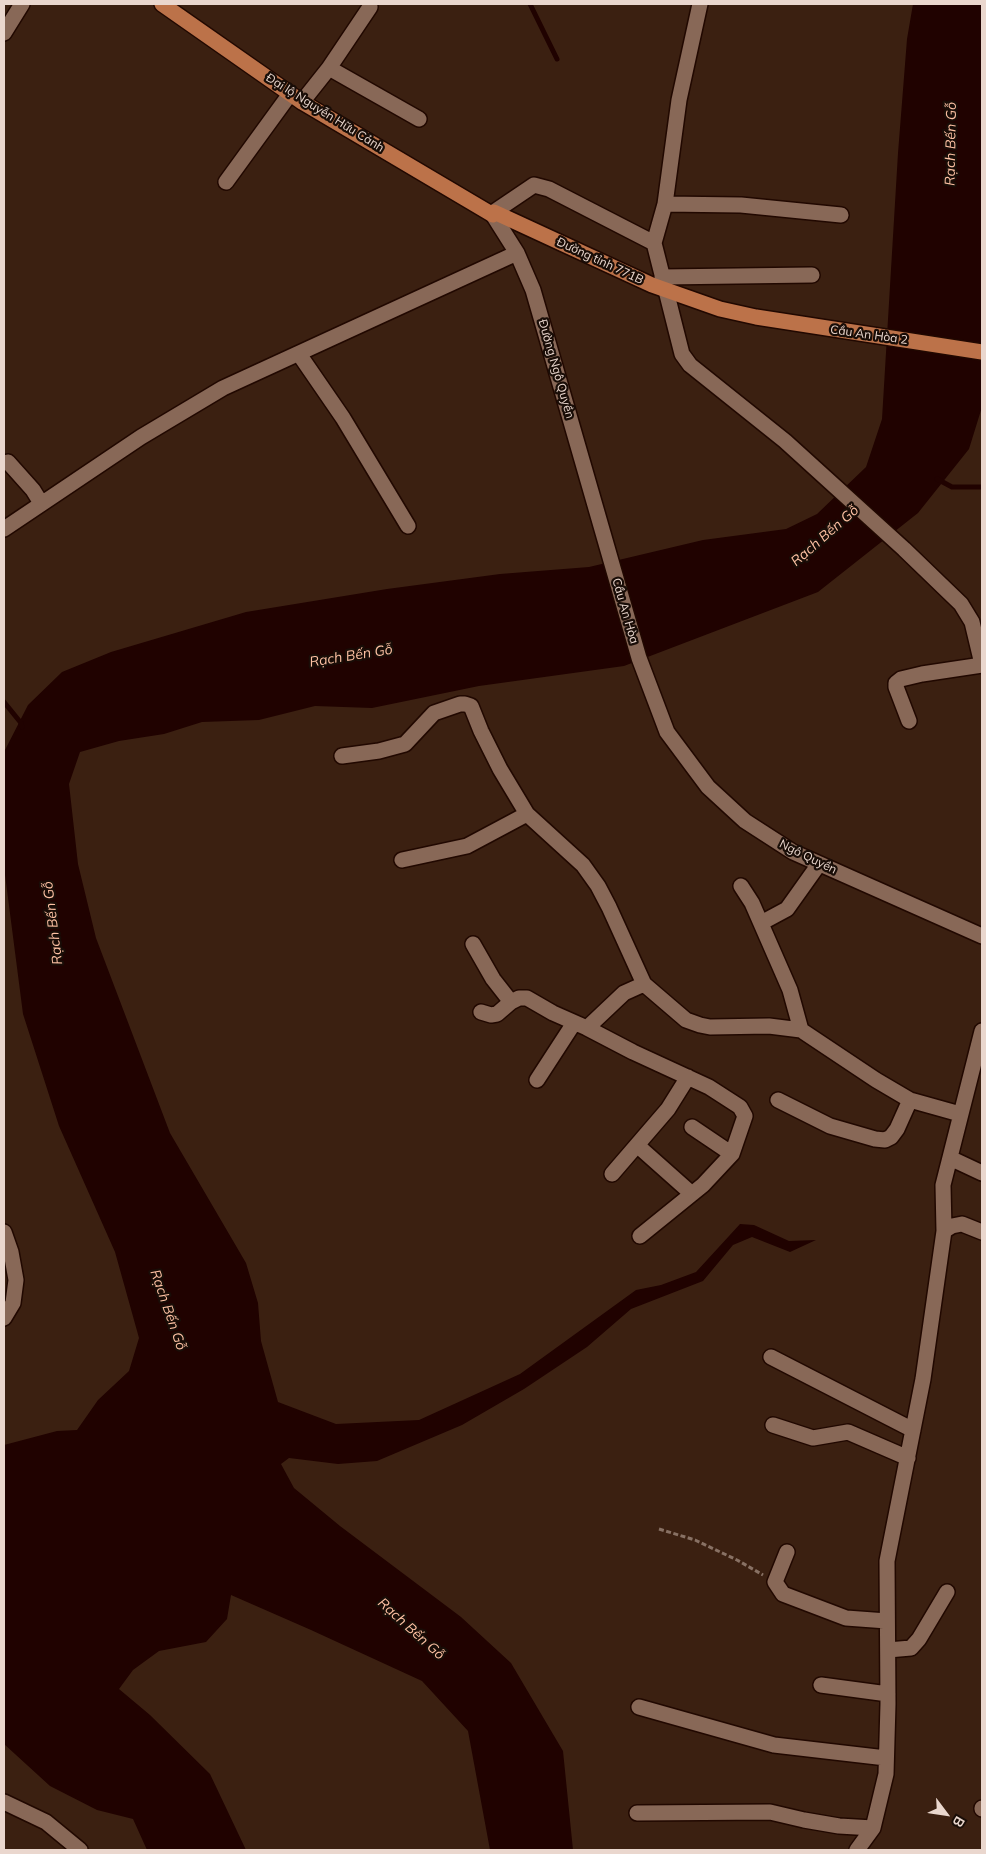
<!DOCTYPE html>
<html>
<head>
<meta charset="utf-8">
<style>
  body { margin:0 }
  #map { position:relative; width:986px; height:1854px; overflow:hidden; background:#3b2011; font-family:Mulish,sans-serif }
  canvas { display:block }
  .frame { position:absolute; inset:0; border:5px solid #ead7ce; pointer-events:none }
  .north { position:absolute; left:921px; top:1789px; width:50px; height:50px; -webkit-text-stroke:4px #190d07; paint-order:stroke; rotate:121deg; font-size:14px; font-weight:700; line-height:20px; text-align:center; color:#ead7ce }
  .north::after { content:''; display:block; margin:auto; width:18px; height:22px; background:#ead7ce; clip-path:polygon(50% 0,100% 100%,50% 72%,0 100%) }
</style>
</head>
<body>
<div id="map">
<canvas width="986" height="1854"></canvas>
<div class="frame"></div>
<div class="north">B</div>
</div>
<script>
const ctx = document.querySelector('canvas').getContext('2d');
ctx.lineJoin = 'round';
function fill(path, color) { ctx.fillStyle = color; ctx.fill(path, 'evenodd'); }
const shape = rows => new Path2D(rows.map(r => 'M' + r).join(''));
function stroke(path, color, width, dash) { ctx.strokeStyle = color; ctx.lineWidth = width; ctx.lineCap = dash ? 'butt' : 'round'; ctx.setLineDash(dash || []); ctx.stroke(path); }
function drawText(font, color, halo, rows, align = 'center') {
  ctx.font = font + ' Mulish,sans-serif'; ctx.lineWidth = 4.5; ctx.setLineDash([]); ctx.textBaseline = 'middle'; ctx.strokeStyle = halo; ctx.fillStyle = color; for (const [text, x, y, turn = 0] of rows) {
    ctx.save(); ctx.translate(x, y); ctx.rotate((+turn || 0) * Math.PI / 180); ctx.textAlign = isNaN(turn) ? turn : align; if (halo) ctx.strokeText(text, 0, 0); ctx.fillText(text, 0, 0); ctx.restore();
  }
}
fill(shape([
  [913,4,982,4,982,407,969,449,918,513,818,592,624,666,479,686,372,708,315,706,259,720,202,722,164,734,119,741,80,752,69,784,78,864,96,938,170,1133,246,1263,258,1303,261,1341,278,1402,336,1424,419,1420,520,1374,636,1290,661,1285,696,1272,740,1224,754,1225,789,1241,816,1240,790,1252,752,1237,733,1245,703,1281,631,1309,587,1347,524,1389,462,1425,377,1461,338,1464,289,1458,281,1464,294,1488,340,1526,461,1617,511,1663,563,1751,573,1850,490,1850,468,1731,422,1681,311,1630,231,1595,227,1619,206,1642,159,1651,133,1670,119,1689,150,1715,210,1774,246,1850,147,1850,133,1819,97,1810,50,1786,4,1744,4,1445,57,1431,77,1430,98,1400,129,1371,139,1338,115,1252,59,1126,23,1014,4,867,4,752,28,705,62,672,111,652,246,612,387,589,500,574,589,567,703,540,786,529,817,514,866,467,882,419,898,153,907,39]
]), '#200200');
stroke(shape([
  [530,4,557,59],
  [937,479,952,487,982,487],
  [4,702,21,723,22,727]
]), '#200200', 5);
const minor = shape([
  [4,33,22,4],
  [329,68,419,119],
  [302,102,329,68,370,7],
  [226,182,290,94],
  [665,204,679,100,700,4],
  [494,212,534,185,549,189,654,243,682,354,690,365,785,441,904,549,961,604,972,622,982,664],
  [493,215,517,253,533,290,639,658,667,732,708,787,745,821,793,852,982,936],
  [654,243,665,204,741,205,841,215],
  [662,277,812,275],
  [299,354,343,418,408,526],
  [8,462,33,490,41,503],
  [4,529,141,437,223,388,517,253],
  [909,721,896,687,896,683,901,679,922,674,982,665],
  [342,756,379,751,405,744,434,713,460,704,465,704,471,706,481,731,500,769,527,814,583,865,598,886,609,907,644,984,686,1020,700,1025,710,1027,769,1026,801,1030,876,1080,910,1100,960,1114],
  [402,860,467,846,527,814],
  [741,886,752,903,790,990,801,1030],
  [761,923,787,909,819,864],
  [473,944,493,979,511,1002],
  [481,1012,491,1015,497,1014,511,1002,519,998,527,998,553,1013,587,1028],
  [537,1080,574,1023],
  [778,1100,830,1126,875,1139,885,1140,891,1137,897,1129,910,1100],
  [692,1127,732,1154],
  [638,1146,692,1194],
  [950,1158,982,1173],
  [612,1174,668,1109,688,1077],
  [944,1231,952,1226,962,1224,982,1232],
  [4,1232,11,1252,16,1280,13,1303,4,1318],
  [640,1236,703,1185,732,1154,745,1116,740,1107,709,1087,633,1052,587,1028,624,993,644,984],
  [771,1357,913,1430],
  [773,1425,813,1438,848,1432,908,1458],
  [787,1552,775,1582,783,1594,846,1618,887,1621],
  [888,1650,911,1648,919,1639,947,1592],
  [821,1685,888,1694],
  [639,1707,774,1745,886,1758],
  [4,1802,46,1822,80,1850],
  [982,1809,982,1808],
  [637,1813,770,1812,804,1820,839,1826,873,1828],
  [857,1850,873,1828,886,1774,888,1704,887,1561,923,1379,944,1231,943,1185,982,1031]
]);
const major = shape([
  [162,4,302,102,493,215,494,212,652,285,720,309,756,317,982,352]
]);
stroke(minor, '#210800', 18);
stroke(major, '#210800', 18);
stroke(shape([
  [659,1529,695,1540,737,1560,763,1575]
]), '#887164', 3, [5, 2.5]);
stroke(minor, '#886857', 15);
stroke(major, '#bc7249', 15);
drawText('12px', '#ead7ce', '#190d07', [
  ["Đại lộ Nguyễn Hữu Cảnh",325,113,32],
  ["Đường tỉnh 771B",600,261,25],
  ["Cầu An Hòa 2",869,335,8],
  ["Đường Ngô Quyền",556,369,74],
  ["Cầu An Hòa",625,611,74],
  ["Ngô Quyền",808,857,26]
]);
drawText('italic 14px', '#fdc1a3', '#190d07', [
  ["Rạch Bến Gỗ",951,144,-89],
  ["Rạch Bến Gỗ",825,536,-41],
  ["Rạch Bến Gỗ",351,656,-9],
  ["Rạch Bến Gỗ",53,923,-97],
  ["Rạch Bến Gỗ",168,1310,71],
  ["Rạch Bến Gỗ",411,1629,42]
]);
</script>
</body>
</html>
